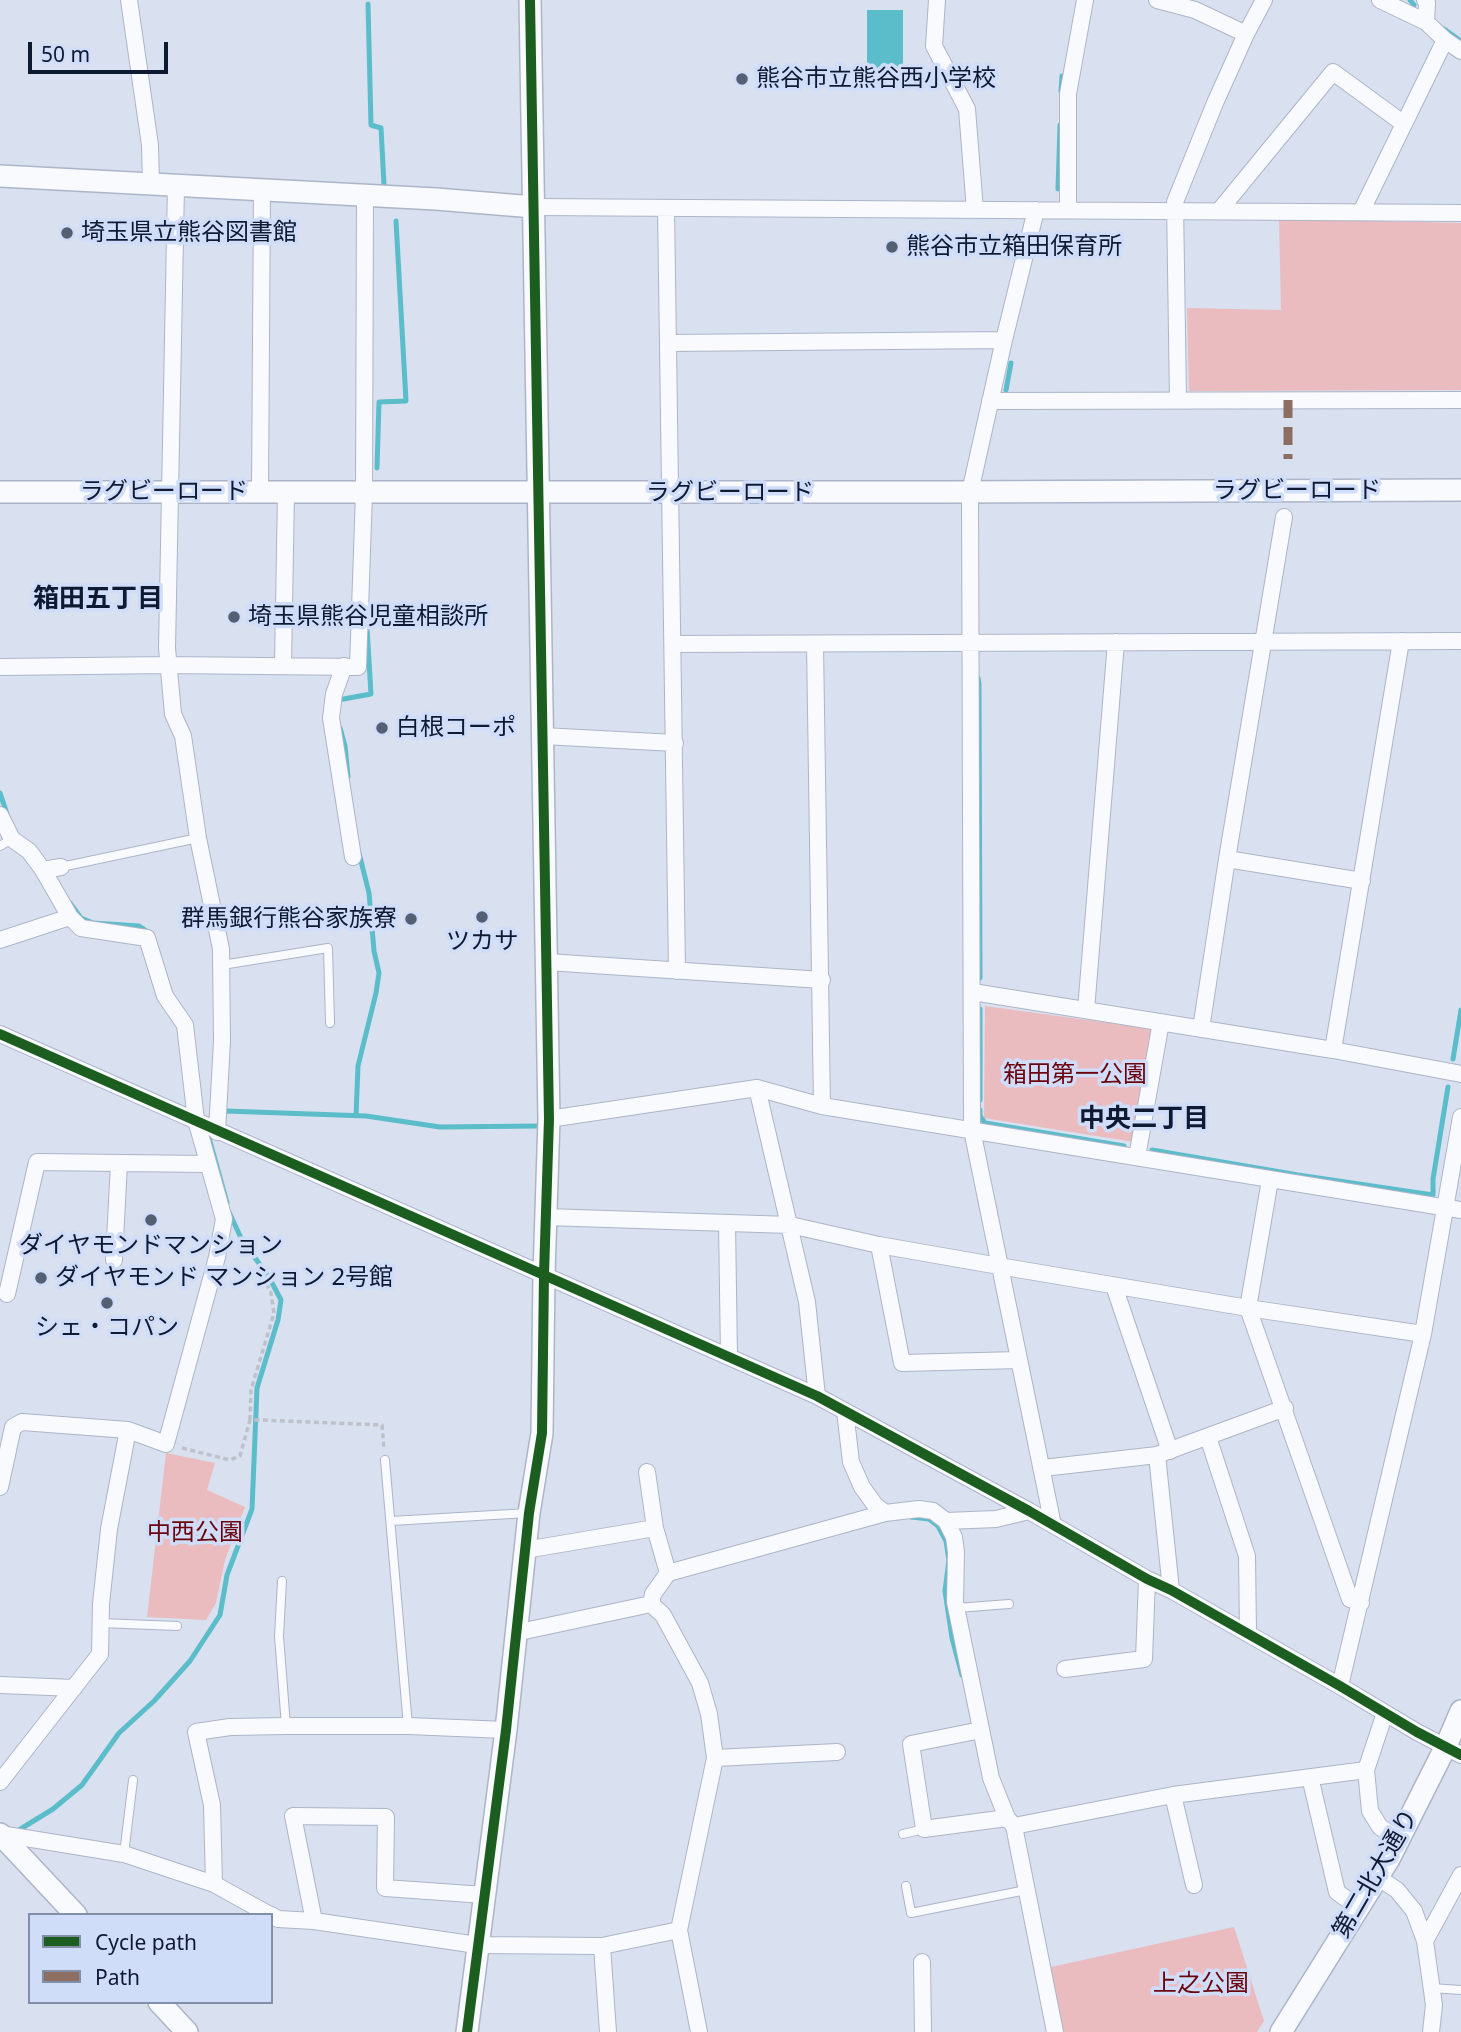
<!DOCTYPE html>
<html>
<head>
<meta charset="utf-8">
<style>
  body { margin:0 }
  #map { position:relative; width:1461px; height:2032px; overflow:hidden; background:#d9e0f0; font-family:"Noto Sans",sans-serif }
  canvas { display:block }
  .legend { position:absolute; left:28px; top:1913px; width:245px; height:91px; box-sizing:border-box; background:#d0ddf9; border:2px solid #828fa9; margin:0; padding:9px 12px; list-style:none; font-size:21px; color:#0e1932 }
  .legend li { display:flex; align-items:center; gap:14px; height:35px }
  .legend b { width:35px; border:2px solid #828fa9 }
  .scale { position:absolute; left:28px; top:42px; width:140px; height:32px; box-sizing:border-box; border:4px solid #0e1932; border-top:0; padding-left:9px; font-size:21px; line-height:24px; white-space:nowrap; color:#0e1932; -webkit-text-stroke:5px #d0ddf9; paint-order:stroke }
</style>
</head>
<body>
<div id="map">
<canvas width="1461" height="2032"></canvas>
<ul class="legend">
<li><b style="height:9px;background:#1b5e20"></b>Cycle path</li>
<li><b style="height:9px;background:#8d6e63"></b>Path</li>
</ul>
<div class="scale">50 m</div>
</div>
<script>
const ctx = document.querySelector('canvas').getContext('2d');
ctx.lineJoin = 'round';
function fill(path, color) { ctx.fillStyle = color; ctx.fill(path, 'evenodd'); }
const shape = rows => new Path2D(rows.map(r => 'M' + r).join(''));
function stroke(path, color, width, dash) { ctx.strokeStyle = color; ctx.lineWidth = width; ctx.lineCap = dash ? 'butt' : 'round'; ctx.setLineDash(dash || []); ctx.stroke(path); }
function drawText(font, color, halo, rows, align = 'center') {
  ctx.font = font + ' "Noto Sans","Noto Sans JP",sans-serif'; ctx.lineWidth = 7; ctx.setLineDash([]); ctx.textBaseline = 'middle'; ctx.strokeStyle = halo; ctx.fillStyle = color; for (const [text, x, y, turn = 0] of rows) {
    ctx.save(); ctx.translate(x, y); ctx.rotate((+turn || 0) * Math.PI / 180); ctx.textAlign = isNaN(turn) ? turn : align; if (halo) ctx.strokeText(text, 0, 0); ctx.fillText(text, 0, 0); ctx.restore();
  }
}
fill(shape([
  [1279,219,1461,223,1461,390,1189,391,1187,308,1281,310],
  [985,1006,1153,1029,1134,1142,984,1118],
  [166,1453,215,1463,207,1490,245,1507,225,1560,216,1603,206,1620,147,1617],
  [1234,1927,1264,2021,1257,2032,1063,2032,1051,1967]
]), '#eabcbf');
fill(shape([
  [867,10,903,10,903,81,867,81]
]), '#5bbcca');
stroke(shape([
  [1410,0,1414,5],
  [368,4,371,125,381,128,384,185],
  [1444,29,1461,41],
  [1061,91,1062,76],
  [1058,189,1060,125],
  [1006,390,1011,363],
  [377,468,379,402,406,401,396,221],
  [978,678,979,684,980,978],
  [338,701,338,700,371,694,367,628],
  [340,728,345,746,348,777],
  [0,793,8,817],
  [70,903,81,918,93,923,139,926,148,932],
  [980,1009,980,1100],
  [1453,1059,1461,1010],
  [980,1110,980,1116,985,1123,1124,1146],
  [226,1111,366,1116,440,1127,538,1126],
  [356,1116,358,1066,376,993,379,973,374,951,369,893,359,853],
  [209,1138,227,1203],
  [1152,1150,1298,1175,1433,1195,1433,1179,1448,1087],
  [911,1517,929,1519,938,1526,946,1541,949,1560,945,1591,952,1638,962,1675],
  [14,1833,53,1809,82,1785,119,1733,154,1701,190,1661,220,1615,227,1575,252,1509,257,1388,278,1320,281,1300,270,1279,241,1238,229,1212]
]), '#5bbcca', 5);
const lane = shape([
  [0,846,12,839],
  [61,867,198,838],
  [222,965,328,948,330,1023],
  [385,1460,408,1726],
  [391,1521,528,1513],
  [282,1581,279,1636,286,1726],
  [957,1608,1009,1604],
  [100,1623,177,1626],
  [903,1834,924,1829],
  [124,1854,133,1780],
  [906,1886,911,1913,1026,1890],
  [1431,1988,1461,1990]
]);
const street = shape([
  [129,0,150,145,151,184],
  [937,0,934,46,967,109,975,210],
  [1157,0,1195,10,1246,34],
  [1380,0,1426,22,1445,40,1461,51],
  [1425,0,1427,3,1426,22],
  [176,185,167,648,173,714,183,736,198,838,221,949,222,1041,217,1132],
  [534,207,1461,213],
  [666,208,677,971],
  [1036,210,1004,340,970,492,972,1130,1053,1525],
  [1068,210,1068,94,1085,0],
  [1219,211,1333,72,1404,124],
  [1361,212,1445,40],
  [669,343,1004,340],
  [1178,400,1175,202,1215,103,1246,34,1264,0],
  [990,401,1461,400],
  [260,492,262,190],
  [673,644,1461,641],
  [815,644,822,1106],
  [283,665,286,492],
  [344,666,334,694,331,718,353,857],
  [0,667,168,665,358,667,364,493,365,195],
  [543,736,675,743],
  [0,815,12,839,29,851,43,870,70,917,81,928,147,938,165,996,185,1025,196,1120,224,1219,217,1257,166,1444,128,1430,22,1422,13,1427,0,1487],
  [1227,859,1362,881],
  [43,870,61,867],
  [0,940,70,917],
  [547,962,822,980],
  [973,992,1333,1050,1461,1074],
  [1086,1010,1116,642],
  [1201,1029,1227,859,1284,517],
  [0,1034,817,1396,1029,1511,1147,1579,1171,1590,1340,1686,1417,1732,1461,1755],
  [1333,1050,1401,641],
  [757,1088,807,1302,817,1396],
  [549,1119,757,1088,822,1106,1461,1210],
  [1137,1157,1161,1022],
  [1270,1180,1248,1308,1350,1599,1361,1603],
  [546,1217,790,1225,879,1245,999,1266,1248,1308,1423,1334],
  [727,1223,729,1357],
  [879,1245,902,1363,1019,1360],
  [114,1260,119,1163],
  [1114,1286,1170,1451],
  [7,1294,37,1162,207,1164],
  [845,1411,851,1462,862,1487,875,1505,885,1513],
  [1208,1437,1247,1556,1248,1633],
  [1157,1455,1171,1590],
  [1043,1468,1157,1455,1285,1408],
  [647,1472,655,1528],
  [946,1521,954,1537,956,1552,955,1602,991,1778,1007,1818,1014,1826,1055,2032],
  [525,1550,655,1528,668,1573,885,1513,919,1509,933,1511,946,1521,996,1519,1029,1511],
  [651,1604,653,1594,668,1573],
  [515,1633,651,1604,663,1615,700,1683,709,1714,715,1758,679,1930,699,2032],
  [1065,1669,1144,1659,1147,1579],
  [0,1685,74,1688],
  [1340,1686,1423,1334,1461,1117],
  [1385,1713,1366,1770,1370,1811,1380,1827,1398,1839],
  [981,1730,911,1744,924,1829,1007,1818],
  [715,1758,837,1752],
  [1310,1777,1337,1892,1358,1907],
  [0,1782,100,1654,101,1604,109,1529,128,1430],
  [1173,1795,1194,1885],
  [1014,1826,1173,1795,1366,1770],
  [0,1834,124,1854,214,1884,270,1915],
  [1377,1877,1397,1890,1414,1911,1425,1941,1434,2005,1431,2032],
  [214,1884,212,1805,196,1732,230,1727,286,1726,408,1726,506,1730],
  [271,1915,278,1919,314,1921,477,1945,602,1946,679,1930],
  [314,1921,293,1816,386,1817,385,1888,484,1895],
  [1425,1941,1461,1875],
  [602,1946,608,2032],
  [922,1962,923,2032]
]);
const secondary = shape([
  [0,176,436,199,534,207],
  [0,492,945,492,1461,490],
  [0,1834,76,1915],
  [159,2002,187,2032],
  [467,2032,506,1730,529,1513,542,1433,544,1274,549,1119,530,0],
  [1281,2032,1389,1859,1446,1746,1461,1711]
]);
stroke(lane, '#acb5c8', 10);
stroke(street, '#acb5c8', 18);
stroke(secondary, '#acb5c8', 24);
stroke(shape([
  [250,1420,251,1390,274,1313,271,1293,260,1271],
  [182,1448,230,1460,240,1456,250,1420,260,1420,382,1425,384,1450]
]), '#bec1c9', 3.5, [5, 3.5]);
stroke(lane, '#f9fafd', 8);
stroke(street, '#f9fafd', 16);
stroke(secondary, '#f9fafd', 21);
stroke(shape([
  [1288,400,1288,459]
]), '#8d6e63', 9, [18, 9]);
stroke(shape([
  [0,1034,817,1396,1029,1511,1147,1579,1171,1590,1340,1686,1417,1732,1461,1755],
  [467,2032,506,1730,529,1513,542,1433,544,1274,549,1119,530,0]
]), '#1b5e20', 10);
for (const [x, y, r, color] of [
  [742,79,7,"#555f74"],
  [67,233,7,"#555f74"],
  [892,247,7,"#555f74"],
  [234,617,7,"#555f74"],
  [382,728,7,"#555f74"],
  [482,917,7,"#555f74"],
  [411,919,7,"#555f74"],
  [151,1220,7,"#555f74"],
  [41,1278,7,"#555f74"],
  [107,1303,7,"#555f74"]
]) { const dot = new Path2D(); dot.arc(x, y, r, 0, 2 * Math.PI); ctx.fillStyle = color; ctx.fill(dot); stroke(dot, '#d0ddf9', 2.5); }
drawText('24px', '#0e1932', '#d0ddf9', [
  ["熊谷市立熊谷西小学校",756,79],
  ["埼玉県立熊谷図書館",81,233],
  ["熊谷市立箱田保育所",906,247],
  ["埼玉県熊谷児童相談所",248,617],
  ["白根コーポ",396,728],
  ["群馬銀行熊谷家族寮",397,919,"right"],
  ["ツカサ",482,942,"center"],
  ["ダイヤモンドマンション",151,1246,"center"],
  ["ダイヤモンド マンション 2号館",55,1278],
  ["シェ・コパン",107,1328,"center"]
], 'left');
drawText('24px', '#0e1932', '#d0ddf9', [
  ["ラグビーロード",1297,491],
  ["ラグビーロード",164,492],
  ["ラグビーロード",730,493],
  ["第二北大通り",1376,1874,-60]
]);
drawText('24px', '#6b030c', '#d0ddf9', [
  ["箱田第一公園",1075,1075],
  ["中西公園",195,1533],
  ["上之公園",1201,1984]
]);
drawText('bold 26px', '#0e1932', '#d0ddf9', [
  ["箱田五丁目",98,600],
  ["中央二丁目",1144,1120]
]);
</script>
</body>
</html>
